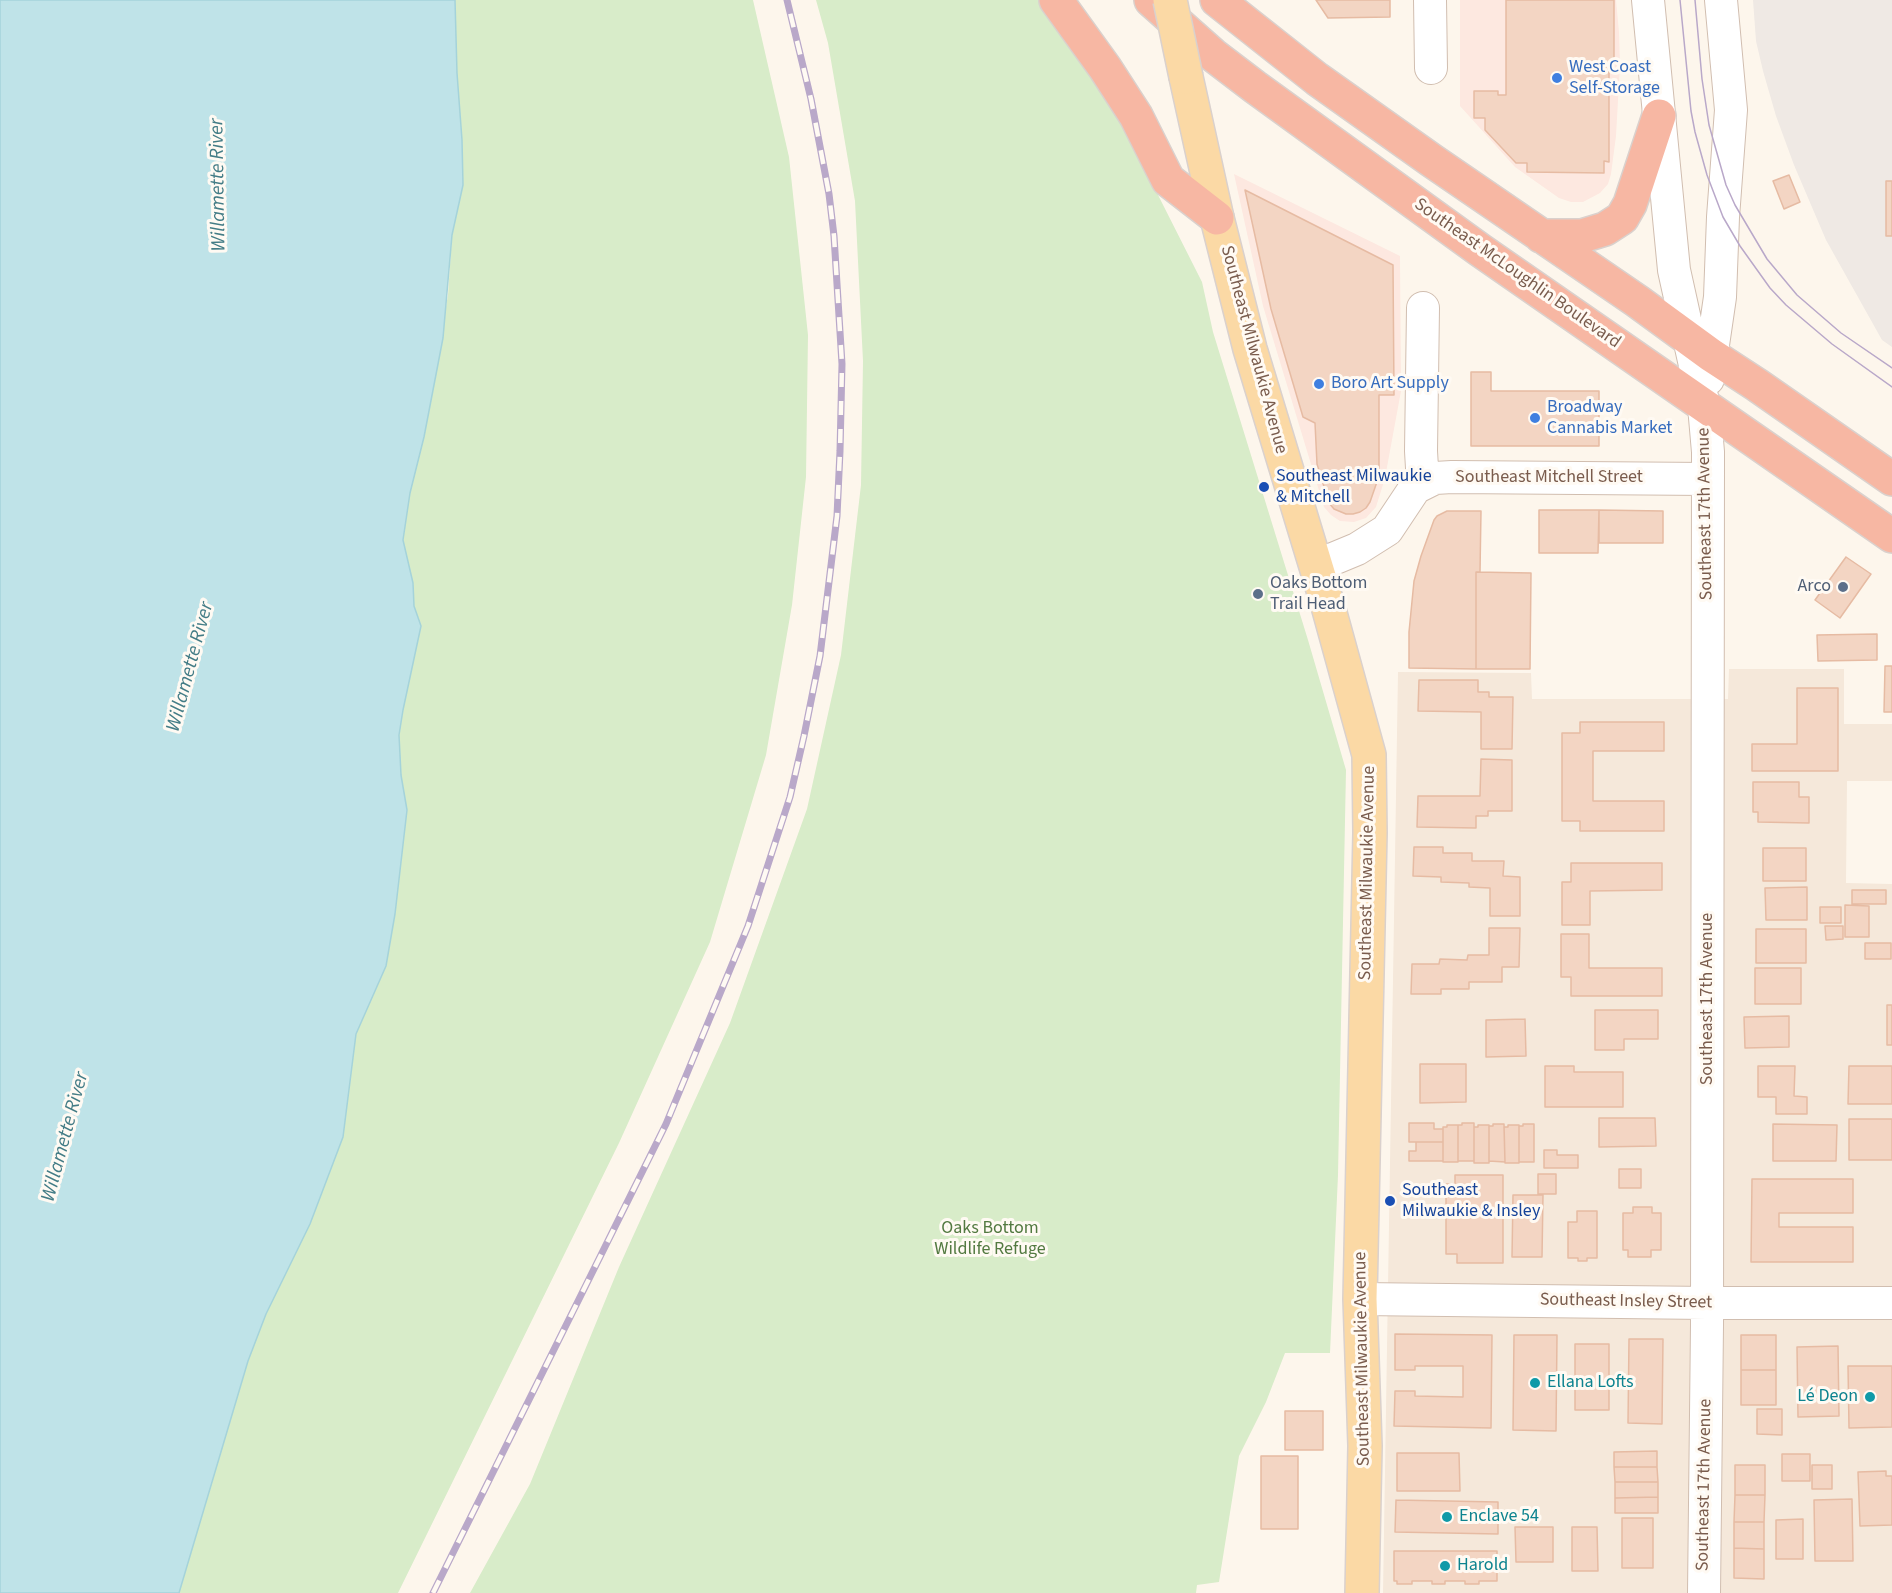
<!DOCTYPE html>
<html>
<head>
<meta charset="utf-8">
<style>
  body { margin:0 }
  canvas { display:block; background:#fdf6ec }
</style>
</head>
<body>
<canvas width="1892" height="1593"></canvas>
<script>
const ctx = document.querySelector('canvas').getContext('2d');
ctx.lineJoin = 'round';
function fill(path, color) { ctx.fillStyle = color; ctx.fill(path, 'evenodd'); }
const shape = rows => new Path2D(rows.map(r => 'M' + r).join(''));
function stroke(path, color, width, dash) { ctx.strokeStyle = color; ctx.lineWidth = width; ctx.lineCap = dash ? 'butt' : 'round'; ctx.setLineDash(dash || []); ctx.stroke(path); }
function drawText(font, color, halo, rows, align = 'center') {
  ctx.font = font + ' "Source Sans 3",sans-serif'; ctx.lineWidth = 6; ctx.setLineDash([]); ctx.textBaseline = 'middle'; ctx.strokeStyle = halo; ctx.fillStyle = color; for (const [text, x, y, turn = 0] of rows) {
    ctx.save(); ctx.translate(x, y); ctx.rotate((+turn || 0) * Math.PI / 180); ctx.textAlign = isNaN(turn) ? turn : align; if (halo) ctx.strokeText(text, 0, 0); ctx.fillText(text, 0, 0); ctx.restore();
  }
}
fill(shape([
  [1729,669,1844,669,1844,724,1892,724,1892,781,1847,781,1846,883,1892,884,1892,1593,1383,1593,1398,672,1531,673,1532,699,1728,699]
]), '#f5e8da');
fill(shape([
  [1460,0,1616,0,1619,32,1620,65,1616,136,1611,174,1608,184,1600,193,1583,202,1571,202,1559,198,1515,167,1460,106],
  [1234,174,1400,256,1401,391,1385,478,1376,507,1366,518,1354,522,1340,521,1331,515,1324,507,1263,306]
]), '#fde8e0');
fill(shape([
  [1753,0,1892,0,1892,347,1882,340,1826,240,1794,165,1776,116,1763,71,1756,41]
]), '#efe9e4');
fill(shape([
  [455,0,753,0,789,157,808,335,806,477,792,605,766,755,710,942,619,1143,398,1593,179,1593,248,1361,266,1314,310,1224,343,1137,356,1034,386,966,395,914,407,810,401,775,399,735,403,710,421,626,414,606,413,583,403,540,410,493,424,437,448,295,452,235,463,185,462,140,457,73],
  [816,0,1043,0,1122,117,1155,189,1202,282,1213,332,1308,640,1346,770,1338,1175,1330,1353,1285,1353,1266,1402,1239,1456,1219,1582,1197,1585,1196,1593,470,1593,530,1484,619,1267,730,1023,807,809,841,655,861,485,863,361,855,201,828,43]
]), '#d8ecc9');
const water = shape([
  [0,0,455,0,457,73,462,140,463,185,452,235,443,338,424,437,410,493,403,540,413,583,414,606,421,626,403,710,399,735,401,775,407,810,395,914,386,966,356,1034,343,1137,310,1224,266,1314,248,1361,179,1593,0,1593,0,0]
]);
fill(water, '#bfe3e8');
stroke(water, '#a5d3da', 1.5);
const building = shape([
  [1316,0,1390,0,1390,17,1328,18,1316,0],
  [1506,0,1614,0,1614,64,1609,64,1609,162,1604,161,1604,173,1527,172,1527,163,1516,163,1485,130,1485,118,1474,118,1474,91,1498,91,1498,95,1506,95,1506,0],
  [1789,175,1800,202,1784,209,1773,181,1789,175],
  [1886,181,1892,181,1892,236,1886,236,1886,181],
  [1245,190,1393,265,1394,395,1379,395,1379,476,1370,502,1366,508,1360,512,1353,514,1346,514,1334,509,1329,503,1317,464,1315,423,1303,417,1271,309,1245,190],
  [1471,372,1491,372,1491,391,1599,391,1599,446,1471,446,1471,372],
  [1539,510,1599,510,1598,553,1539,553,1539,510],
  [1599,510,1663,511,1663,543,1599,543,1599,510],
  [1447,511,1481,511,1480,572,1476,572,1476,669,1409,668,1409,632,1414,581,1421,556,1434,520,1437,516,1447,511],
  [1846,557,1871,574,1840,618,1815,600,1846,557],
  [1476,572,1531,573,1530,669,1476,669,1476,572],
  [1877,634,1877,660,1818,661,1817,635,1877,634],
  [1885,666,1892,666,1892,712,1884,712,1885,666],
  [1419,680,1478,680,1478,692,1489,692,1489,697,1513,697,1512,749,1481,749,1481,712,1418,711,1419,680],
  [1797,688,1838,688,1838,771,1752,771,1752,744,1797,744,1797,688],
  [1580,722,1664,722,1664,751,1593,751,1593,801,1664,801,1664,831,1580,831,1580,821,1562,821,1562,733,1580,733,1580,722],
  [1481,759,1512,760,1512,811,1488,811,1488,816,1476,816,1476,828,1417,827,1418,796,1480,796,1481,759],
  [1753,782,1799,782,1799,797,1809,797,1809,823,1758,822,1758,812,1753,812,1753,782],
  [1414,847,1443,847,1443,853,1472,853,1472,861,1504,861,1503,876,1520,877,1520,916,1490,916,1490,888,1469,887,1469,883,1441,882,1441,877,1413,876,1414,847],
  [1763,848,1806,848,1806,881,1763,881,1763,848],
  [1571,863,1662,863,1662,890,1590,891,1590,925,1562,925,1562,882,1571,882,1571,863],
  [1807,887,1807,920,1766,920,1765,888,1807,887],
  [1852,890,1886,890,1886,904,1852,904,1852,890],
  [1845,905,1869,906,1869,937,1845,937,1845,905],
  [1820,907,1841,907,1841,923,1820,923,1820,907],
  [1825,926,1843,926,1843,939,1826,940,1825,926],
  [1489,928,1520,928,1519,967,1502,967,1502,982,1469,982,1469,989,1441,989,1441,994,1411,994,1412,964,1439,964,1440,959,1467,960,1468,955,1489,955,1489,928],
  [1756,929,1806,929,1806,963,1756,963,1756,929],
  [1561,934,1589,934,1589,968,1662,968,1662,996,1571,996,1571,977,1561,977,1561,934],
  [1865,943,1891,943,1891,959,1865,959,1865,943],
  [1755,968,1801,968,1801,1004,1755,1004,1755,968],
  [1887,1005,1892,1005,1892,1045,1887,1045,1887,1005],
  [1595,1010,1658,1010,1658,1039,1624,1039,1624,1050,1595,1050,1595,1010],
  [1789,1016,1789,1047,1745,1048,1744,1017,1789,1016],
  [1525,1019,1526,1056,1486,1057,1486,1020,1525,1019],
  [1420,1064,1466,1064,1466,1102,1420,1103,1420,1064],
  [1545,1066,1574,1066,1574,1072,1623,1072,1623,1107,1545,1107,1545,1066],
  [1758,1066,1795,1066,1794,1096,1807,1097,1807,1114,1776,1114,1776,1097,1758,1097,1758,1066],
  [1849,1066,1892,1066,1892,1104,1848,1104,1849,1066],
  [1599,1118,1655,1118,1656,1146,1599,1147,1599,1118],
  [1849,1119,1892,1119,1892,1160,1849,1160,1849,1119],
  [1409,1123,1434,1123,1434,1129,1443,1129,1443,1142,1409,1142,1409,1123],
  [1462,1123,1474,1123,1474,1161,1458,1161,1458,1125,1462,1125,1462,1123],
  [1493,1124,1504,1124,1505,1162,1489,1161,1489,1126,1493,1126,1493,1124],
  [1523,1124,1534,1124,1534,1162,1519,1162,1519,1126,1523,1126,1523,1124],
  [1773,1124,1837,1125,1836,1161,1773,1161,1773,1124],
  [1447,1125,1458,1125,1458,1162,1443,1162,1443,1127,1447,1127,1447,1125],
  [1478,1125,1489,1125,1489,1163,1474,1163,1474,1127,1478,1127,1478,1125],
  [1508,1125,1519,1125,1519,1163,1505,1163,1504,1127,1508,1127,1508,1125],
  [1416,1142,1443,1142,1443,1161,1409,1161,1409,1151,1416,1151,1416,1142],
  [1544,1150,1557,1150,1557,1155,1578,1155,1578,1168,1544,1168,1544,1150],
  [1619,1169,1641,1169,1641,1188,1619,1188,1619,1169],
  [1538,1174,1556,1174,1556,1194,1538,1194,1538,1174],
  [1455,1175,1503,1175,1503,1263,1457,1263,1457,1254,1446,1254,1446,1184,1455,1184,1455,1175],
  [1752,1179,1853,1179,1853,1213,1779,1213,1779,1227,1853,1227,1853,1262,1751,1262,1752,1179],
  [1513,1195,1543,1195,1542,1257,1512,1257,1513,1195],
  [1633,1207,1652,1207,1652,1213,1661,1213,1661,1250,1651,1250,1651,1257,1628,1257,1628,1250,1623,1250,1623,1213,1633,1213,1633,1207],
  [1577,1211,1597,1211,1597,1258,1587,1258,1587,1261,1578,1261,1578,1258,1568,1258,1568,1222,1577,1222,1577,1211],
  [1395,1334,1492,1335,1491,1428,1394,1426,1395,1391,1415,1391,1415,1396,1463,1397,1463,1366,1415,1366,1415,1370,1395,1370,1395,1334],
  [1514,1335,1557,1335,1556,1431,1513,1430,1514,1335],
  [1741,1335,1776,1335,1776,1370,1741,1370,1741,1335],
  [1629,1339,1663,1339,1662,1424,1628,1423,1629,1339],
  [1575,1344,1609,1344,1609,1410,1575,1410,1575,1344],
  [1838,1346,1839,1416,1798,1417,1797,1347,1838,1346],
  [1848,1366,1892,1366,1892,1427,1849,1428,1848,1366],
  [1741,1370,1776,1370,1776,1405,1741,1405,1741,1370],
  [1757,1409,1782,1409,1782,1435,1757,1434,1757,1409],
  [1285,1411,1323,1411,1323,1450,1285,1450,1285,1411],
  [1657,1451,1657,1467,1614,1467,1614,1452,1657,1451],
  [1397,1453,1459,1453,1460,1491,1397,1491,1397,1453],
  [1782,1454,1810,1454,1810,1481,1782,1481,1782,1454],
  [1261,1456,1298,1456,1298,1529,1261,1529,1261,1456],
  [1735,1465,1765,1465,1765,1495,1735,1495,1735,1465],
  [1812,1465,1832,1465,1832,1489,1812,1489,1812,1465],
  [1614,1467,1657,1467,1658,1482,1615,1482,1614,1467],
  [1886,1471,1886,1476,1892,1476,1892,1525,1860,1526,1858,1472,1886,1471],
  [1615,1482,1658,1482,1658,1497,1615,1498,1615,1482],
  [1735,1495,1765,1495,1764,1522,1734,1522,1735,1495],
  [1658,1497,1658,1513,1615,1513,1615,1498,1658,1497],
  [1852,1499,1853,1561,1815,1561,1814,1500,1852,1499],
  [1396,1500,1498,1502,1498,1534,1395,1532,1396,1500],
  [1622,1518,1653,1518,1653,1568,1622,1568,1622,1518],
  [1803,1519,1803,1559,1776,1559,1776,1520,1803,1519],
  [1734,1522,1764,1522,1764,1549,1734,1548,1734,1522],
  [1515,1527,1553,1527,1553,1562,1516,1562,1515,1527],
  [1572,1527,1597,1527,1598,1571,1572,1571,1572,1527],
  [1734,1548,1764,1549,1764,1579,1734,1578,1734,1548],
  [1394,1551,1497,1551,1497,1581,1479,1581,1479,1584,1465,1584,1465,1581,1445,1581,1445,1584,1432,1584,1432,1581,1412,1581,1412,1584,1397,1584,1397,1581,1394,1581,1394,1551]
]);
fill(building, '#f3d5c3');
stroke(building, '#e6bba3', 1.5);
const minor = shape([
  [1430,0,1431,68],
  [1648,0,1674,270,1704,406,1708,452,1707,1325,1704,1593],
  [1423,308,1421,451,1422,468,1426,482],
  [1708,379,1720,297,1723,217,1731,110,1721,0],
  [1316,566,1357,549,1387,530,1415,488,1435,478,1452,477,1708,479],
  [1360,1299,1707,1303,1892,1303]
]);
const major = shape([
  [1186,77,1217,218,1250,349,1328,606,1369,755,1370,833,1360,1299,1365,1446,1362,1593]
]);
const highway = shape([
  [1056,0,1105,68,1136,116,1168,180,1217,218],
  [1151,0,1213,55,1255,87,1480,250,1892,536],
  [1217,0,1317,79,1431,160,1637,301,1711,355,1757,385,1892,479],
  [1541,236,1582,236,1605,229,1622,218,1630,204,1659,116]
]);
stroke(minor, '#d1beb0', 34);
stroke(major, '#dad1cd', 36);
stroke(highway, '#dad1cd', 36);
stroke(minor, '#fff', 32);
stroke(major, '#fbd9a5', 33);
stroke(highway, '#f7b7a3', 33);
stroke(shape([
  [1680,0,1691,111,1695,132,1707,175,1723,217,1740,246,1770,288,1786,305,1832,344,1892,387],
  [1695,0,1702,79,1709,125,1726,185,1735,205,1767,259,1797,295,1841,333,1892,368]
]), '#b9a8c9', 1.5);
const rail = shape([
  [433,1593,666,1124,748,926,790,797,804,736,820,656,837,516,840,451,842,364,834,236,829,194,811,99,787,0]
]);
stroke(rail, '#b9a8c9', 7);
stroke(rail, '#fffaf3', 4.5, [14]);
const majorBridge = shape([
  [1170,0,1186,77]
]);
stroke(majorBridge, '#dad1cd', 36, []);
stroke(majorBridge, '#fbd9a5', 33);
for (const [x, y, r, color] of [
  [1557,78,6,"#3f7fe0"],
  [1319,384,6,"#3f7fe0"],
  [1535,418,6,"#3f7fe0"],
  [1264,487,6,"#1a4fb4"],
  [1843,587,6,"#5c6f8a"],
  [1258,594,6,"#5c6f8a"],
  [1390,1201,6,"#1a4fb4"],
  [1535,1383,6,"#0f9aa8"],
  [1870,1397,6,"#0f9aa8"],
  [1447,1517,6,"#0f9aa8"],
  [1445,1566,6,"#0f9aa8"]
]) { const dot = new Path2D(); dot.arc(x, y, r, 0, 2 * Math.PI); ctx.fillStyle = color; ctx.fill(dot); stroke(dot, '#fffaf3', 2); }
drawText('18px', '#366cbe', '#fffaf3', [
  ["West Coast",1569,68],
  ["Self-Storage",1569,89],
  ["Boro Art Supply",1331,384],
  ["Broadway",1547,408],
  ["Cannabis Market",1547,429]
], 'left');
drawText('18px', '#7a5c4d', '#fffaf3', [
  ["Southeast McLoughlin Boulevard",1517,274,35],
  ["Southeast Milwaukie Avenue",1253,350,75],
  ["Southeast Mitchell Street",1549,478],
  ["Southeast 17th Avenue",1706,514,-91],
  ["Southeast Milwaukie Avenue",1368,873,-89],
  ["Southeast 17th Avenue",1708,999,-90],
  ["Southeast Insley Street",1626,1302,1],
  ["Southeast Milwaukie Avenue",1363,1359,-91],
  ["Southeast 17th Avenue",1705,1485,-89]
]);
drawText('18px', '#164399', '#fffaf3', [
  ["Southeast Milwaukie",1276,477],
  ["& Mitchell",1276,498],
  ["Southeast",1402,1191],
  ["Milwaukie & Insley",1402,1212]
], 'left');
drawText('18px', '#4e5e75', '#fffaf3', [
  ["Oaks Bottom",1270,584],
  ["Trail Head",1270,605],
  ["Arco",1831,587,"right"]
], 'left');
drawText('18px', '#537a41', '#fffaf3', [
  ["Oaks Bottom",990,1229],
  ["Wildlife Refuge",990,1250]
]);
drawText('18px', '#0d838f', '#fffaf3', [
  ["Ellana Lofts",1547,1383],
  ["Lé Deon",1858,1397,"right"],
  ["Enclave 54",1459,1517],
  ["Harold",1457,1566]
], 'left');
drawText('italic 20px', '#437c86', '#fffaf3', [
  ["Willamette River",219,185,-91],
  ["Willamette River",191,667,-75],
  ["Willamette River",66,1137,-75]
]);
</script>
</body>
</html>
